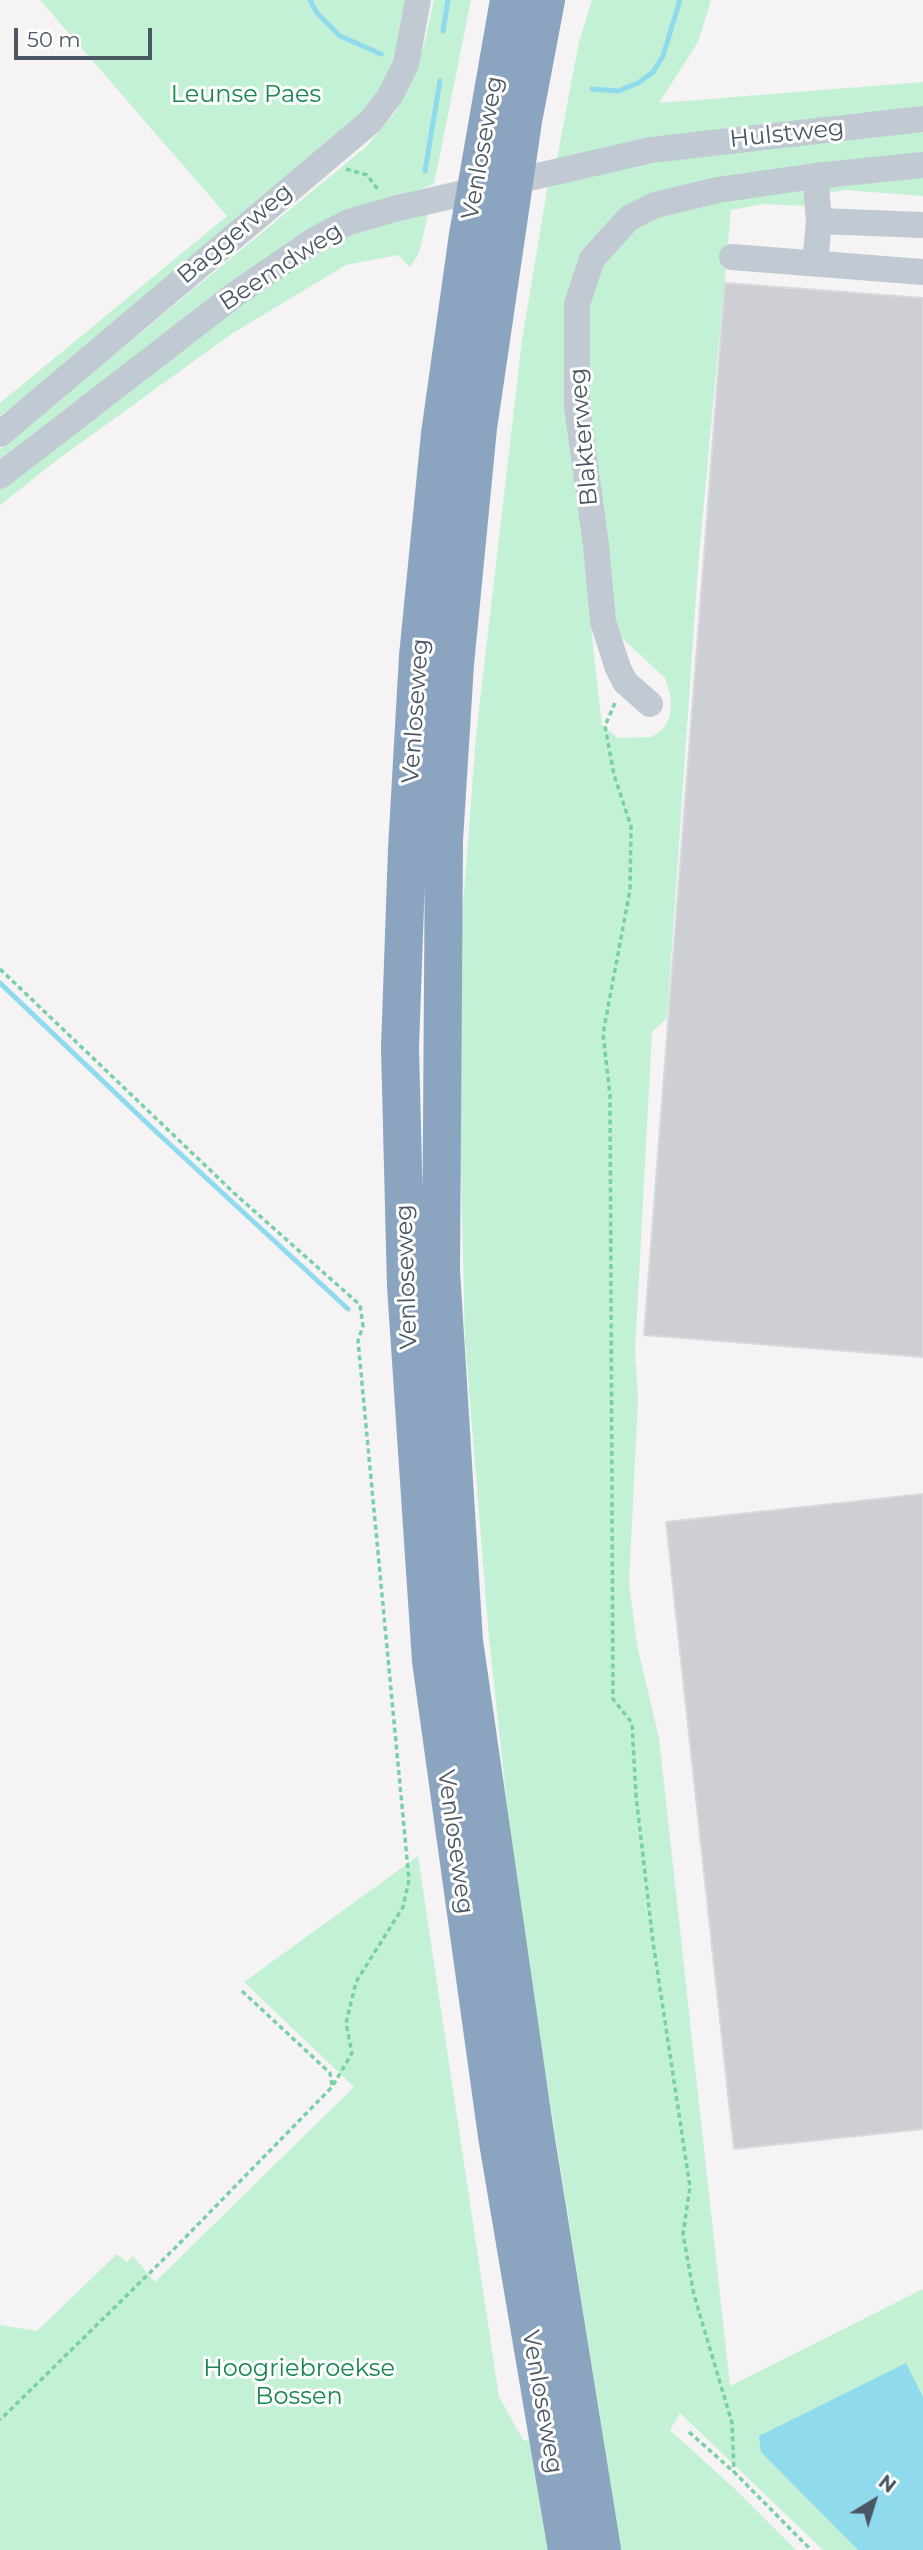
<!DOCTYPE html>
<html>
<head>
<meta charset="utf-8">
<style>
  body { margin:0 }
  #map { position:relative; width:923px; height:2550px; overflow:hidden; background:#f5f3f3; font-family:Montserrat,sans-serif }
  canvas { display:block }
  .north { position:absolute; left:839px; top:2466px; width:70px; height:70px; -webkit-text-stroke:5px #fff; paint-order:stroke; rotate:38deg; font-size:19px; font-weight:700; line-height:28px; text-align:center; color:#4a5661 }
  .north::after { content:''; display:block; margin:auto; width:24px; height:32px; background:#4a5661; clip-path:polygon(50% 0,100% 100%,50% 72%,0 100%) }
  .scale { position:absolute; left:14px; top:28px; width:138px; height:32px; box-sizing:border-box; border:4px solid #4a5661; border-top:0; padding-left:9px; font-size:21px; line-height:24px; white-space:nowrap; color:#4a5661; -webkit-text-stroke:5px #fff; paint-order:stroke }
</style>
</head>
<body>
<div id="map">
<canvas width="923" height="2550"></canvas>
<div class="north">N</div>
<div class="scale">50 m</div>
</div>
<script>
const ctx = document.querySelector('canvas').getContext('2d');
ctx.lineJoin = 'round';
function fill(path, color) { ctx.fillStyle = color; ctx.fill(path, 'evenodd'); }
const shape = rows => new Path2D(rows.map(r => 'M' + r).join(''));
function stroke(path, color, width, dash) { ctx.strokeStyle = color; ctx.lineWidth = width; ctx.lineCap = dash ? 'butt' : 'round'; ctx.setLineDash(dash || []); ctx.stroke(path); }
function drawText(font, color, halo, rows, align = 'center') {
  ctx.font = font + ' Montserrat,sans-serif'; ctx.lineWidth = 6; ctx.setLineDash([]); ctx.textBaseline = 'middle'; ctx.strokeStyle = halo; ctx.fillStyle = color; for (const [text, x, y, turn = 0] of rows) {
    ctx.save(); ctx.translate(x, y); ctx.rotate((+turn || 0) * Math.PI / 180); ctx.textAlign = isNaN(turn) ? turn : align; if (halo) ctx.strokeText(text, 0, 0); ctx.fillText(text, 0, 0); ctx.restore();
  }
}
fill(shape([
  [40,0,408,0,398,54,380,97,237,228,0,416,0,403,227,216],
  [434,0,471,0,434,184,363,211,0,466,0,449,367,146,397,110,424,45],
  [592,0,711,0,698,42,659,103,923,82,923,111,557,159,579,42],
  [923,125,923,153,673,190,582,259,586,536,592,637,602,725,618,738,652,737,664,728,670,716,671,698,665,678,620,636,611,612,587,422,583,315,598,264,628,232,677,207,800,190,805,196,804,206,765,204,731,210,698,567,667,1018,652,1032,635,1351,638,1399,629,1583,637,1645,659,1738,730,2386,923,2289,923,2550,823,2550,680,2413,670,2430,736,2490,796,2550,0,2550,0,2325,37,2331,117,2254,127,2262,133,2256,155,2282,354,2087,244,1982,418,1856,499,2397,523,2440,605,2449,516,1886,489,1638,465,1340,458,1036,461,932,476,736,522,340,549,178,658,155],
  [923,171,923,196,846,190,822,194,827,187],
  [430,206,419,253,410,267,398,255,346,265,233,333,61,457,0,505,0,483,324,245]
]), '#c3f1d5');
fill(shape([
  [906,2363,923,2397,923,2550,858,2550,761,2452,759,2436]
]), '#90daee');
stroke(shape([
  [310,0,317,13,340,36,381,54],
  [443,31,448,0],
  [592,89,618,91,638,83,653,72,663,56,680,0],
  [425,171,440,81],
  [0,983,150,1126,348,1309]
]), '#90daee', 5);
const building = shape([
  [725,283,923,298,923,1357,644,1335,725,283],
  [923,1494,923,2129,734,2149,666,1522,923,1494]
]);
fill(building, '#cdcfd5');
stroke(building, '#d7d9de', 2);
stroke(shape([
  [346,169,367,175,379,191],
  [615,703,605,726,614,775,631,826,630,890,603,1034,610,1095,613,1699,632,1723,636,1796,653,1942,690,2187,683,2234,694,2295,732,2423,734,2472],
  [0,969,234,1193,360,1305,363,1326,358,1341,409,1880,403,1907,356,1982,346,2023,352,2053,332,2087,174,2249,0,2420],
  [242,1991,330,2073,332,2085],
  [689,2432,734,2472,811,2550]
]), '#7ad0a6', 3.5, [5, 3.5]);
stroke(shape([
  [819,221,923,225],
  [732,257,923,272],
  [815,263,819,221,815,176],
  [0,434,371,121,390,96,406,64,418,0],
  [0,476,237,293,316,239,349,222,394,209,651,150,923,119],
  [650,704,625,682,618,668,603,622,596,545,577,407,577,304,592,259,629,218,655,205,718,190,815,176,923,165]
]), '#c1cad2', 26);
stroke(shape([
  [509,0,468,235,440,434,418,656,407,849,400,1048,406,1286,431,1661,497,2136,567,2550],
  [546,0,523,121,478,428,455,664,444,840,441,1271,464,1641,534,2127,602,2550]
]), '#8ba5c1', 38);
drawText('24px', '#17864f', '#fff', [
  ["Leunse Paes",246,95],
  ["Hoogriebroekse",299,2369],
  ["Bossen",299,2397]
]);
drawText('24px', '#4a5661', '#fff', [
  ["Hulstweg",787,134,-6],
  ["Venloseweg",483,148,-80],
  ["Baggerweg",235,234,-40],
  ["Beemdweg",281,267,-33],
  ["Blakterweg",584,437,-95],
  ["Venloseweg",416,711,-86],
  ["Venloseweg",407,1277,-92],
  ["Venloseweg",455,1842,82],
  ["Venloseweg",542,2402,80]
]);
</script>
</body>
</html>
